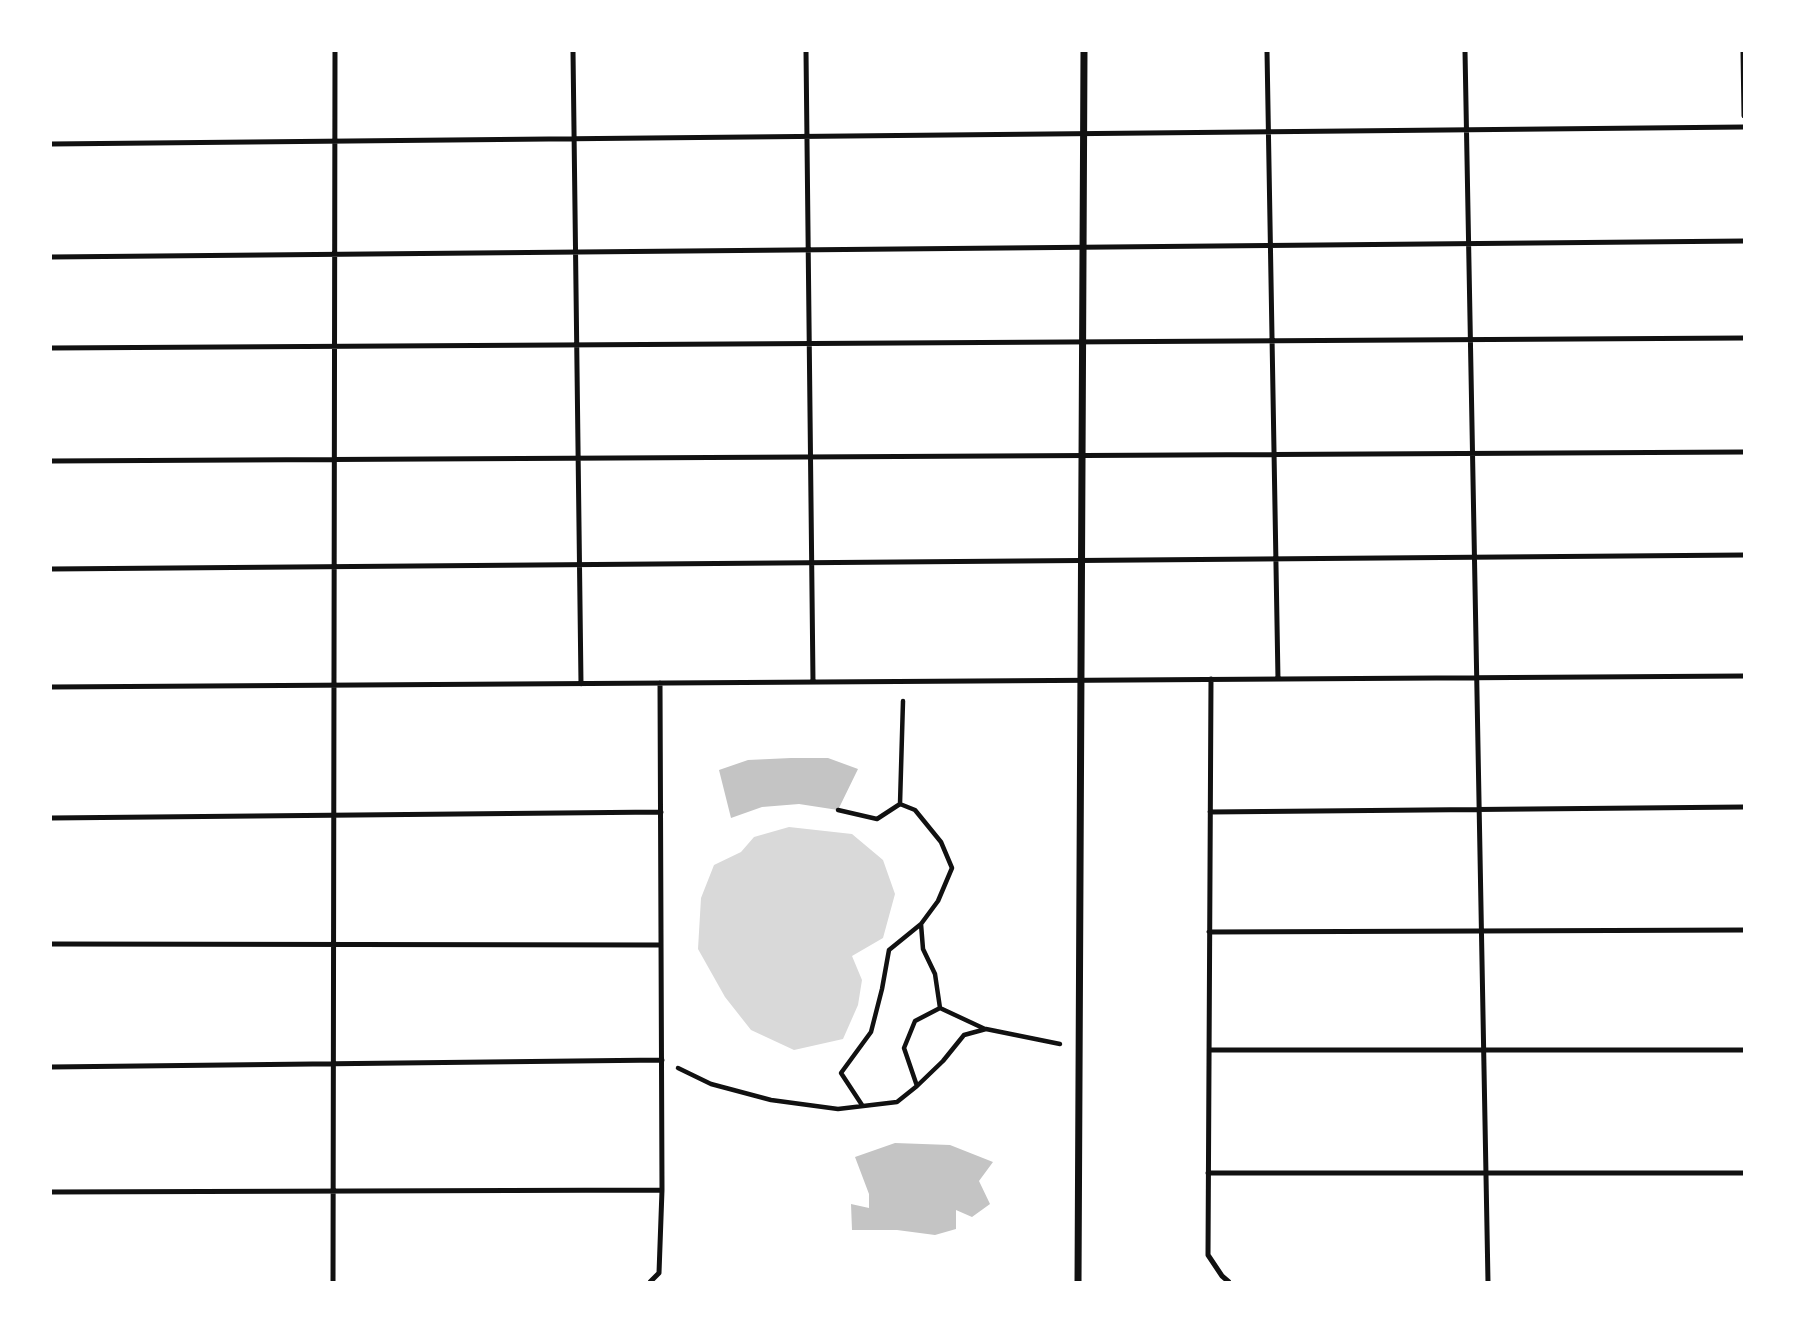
<!DOCTYPE html>
<html>
<head>
<meta charset="utf-8">
<style>
  body { margin:0 }
  #map { position:relative; width:1795px; height:1333px; overflow:hidden; background:#fff; font-family:Commissioner,sans-serif }
  canvas { display:block }
  .frame { position:absolute; inset:0; border:52px solid #fff; pointer-events:none }
</style>
</head>
<body>
<div id="map">
<canvas width="1795" height="1333"></canvas>
<div class="frame"></div>
</div>
<script>
const ctx = document.querySelector('canvas').getContext('2d');
ctx.lineJoin = 'round';
function fill(path, color) { ctx.fillStyle = color; ctx.fill(path, 'evenodd'); }
const shape = rows => new Path2D(rows.map(r => 'M' + r).join(''));
function stroke(path, color, width, dash) { ctx.strokeStyle = color; ctx.lineWidth = width; ctx.lineCap = dash ? 'butt' : 'round'; ctx.setLineDash(dash || []); ctx.stroke(path); }
fill(shape([
  [789,827,852,834,883,860,895,894,883,938,852,956,862,980,858,1005,843,1039,794,1050,751,1030,725,997,698,949,701,898,714,865,741,852,754,837]
]), '#d9d9d9');
fill(shape([
  [791,758,828,758,858,769,838,810,799,804,762,807,731,818,719,770,748,760],
  [895,1143,950,1145,993,1162,979,1181,990,1204,972,1217,956,1210,956,1229,935,1235,897,1230,852,1230,851,1204,869,1208,869,1194,855,1157]
]), '#c4c4c4');
stroke(shape([
  [838,810,877,819,900,804],
  [940,1008,985,1029],
  [678,1068,711,1084,771,1100,838,1109,897,1102,917,1086,904,1048,915,1021,940,1008,935,974,923,949,921,924,938,901,952,868,941,842,915,810,900,804,903,701],
  [917,1086,943,1061,964,1035,986,1029,1060,1044],
  [862,1105,841,1073,871,1032,882,989,889,950,921,924]
]), '#111', 4.5);
stroke(shape([
  [573,51,581,684],
  [806,51,813,682],
  [1267,51,1278,679],
  [1465,51,1488,1282],
  [1743,51,1744,116],
  [51,144,1744,127],
  [51,257,1744,241],
  [51,348,1744,338],
  [51,461,1744,452],
  [51,569,1744,555],
  [1211,679,1208,1255,1222,1276,1229,1282],
  [51,687,1744,676],
  [1210,812,1744,807],
  [51,818,661,812],
  [1209,932,1744,930],
  [51,944,661,945],
  [1209,1050,1744,1050],
  [51,1067,662,1060],
  [1208,1173,1744,1173],
  [51,1192,662,1190],
  [333,1282,335,51],
  [650,1282,659,1273,662,1190,660,683]
]), '#111', 5);
stroke(shape([
  [1078,1282,1084,51]
]), '#111', 7);
</script>
</body>
</html>
